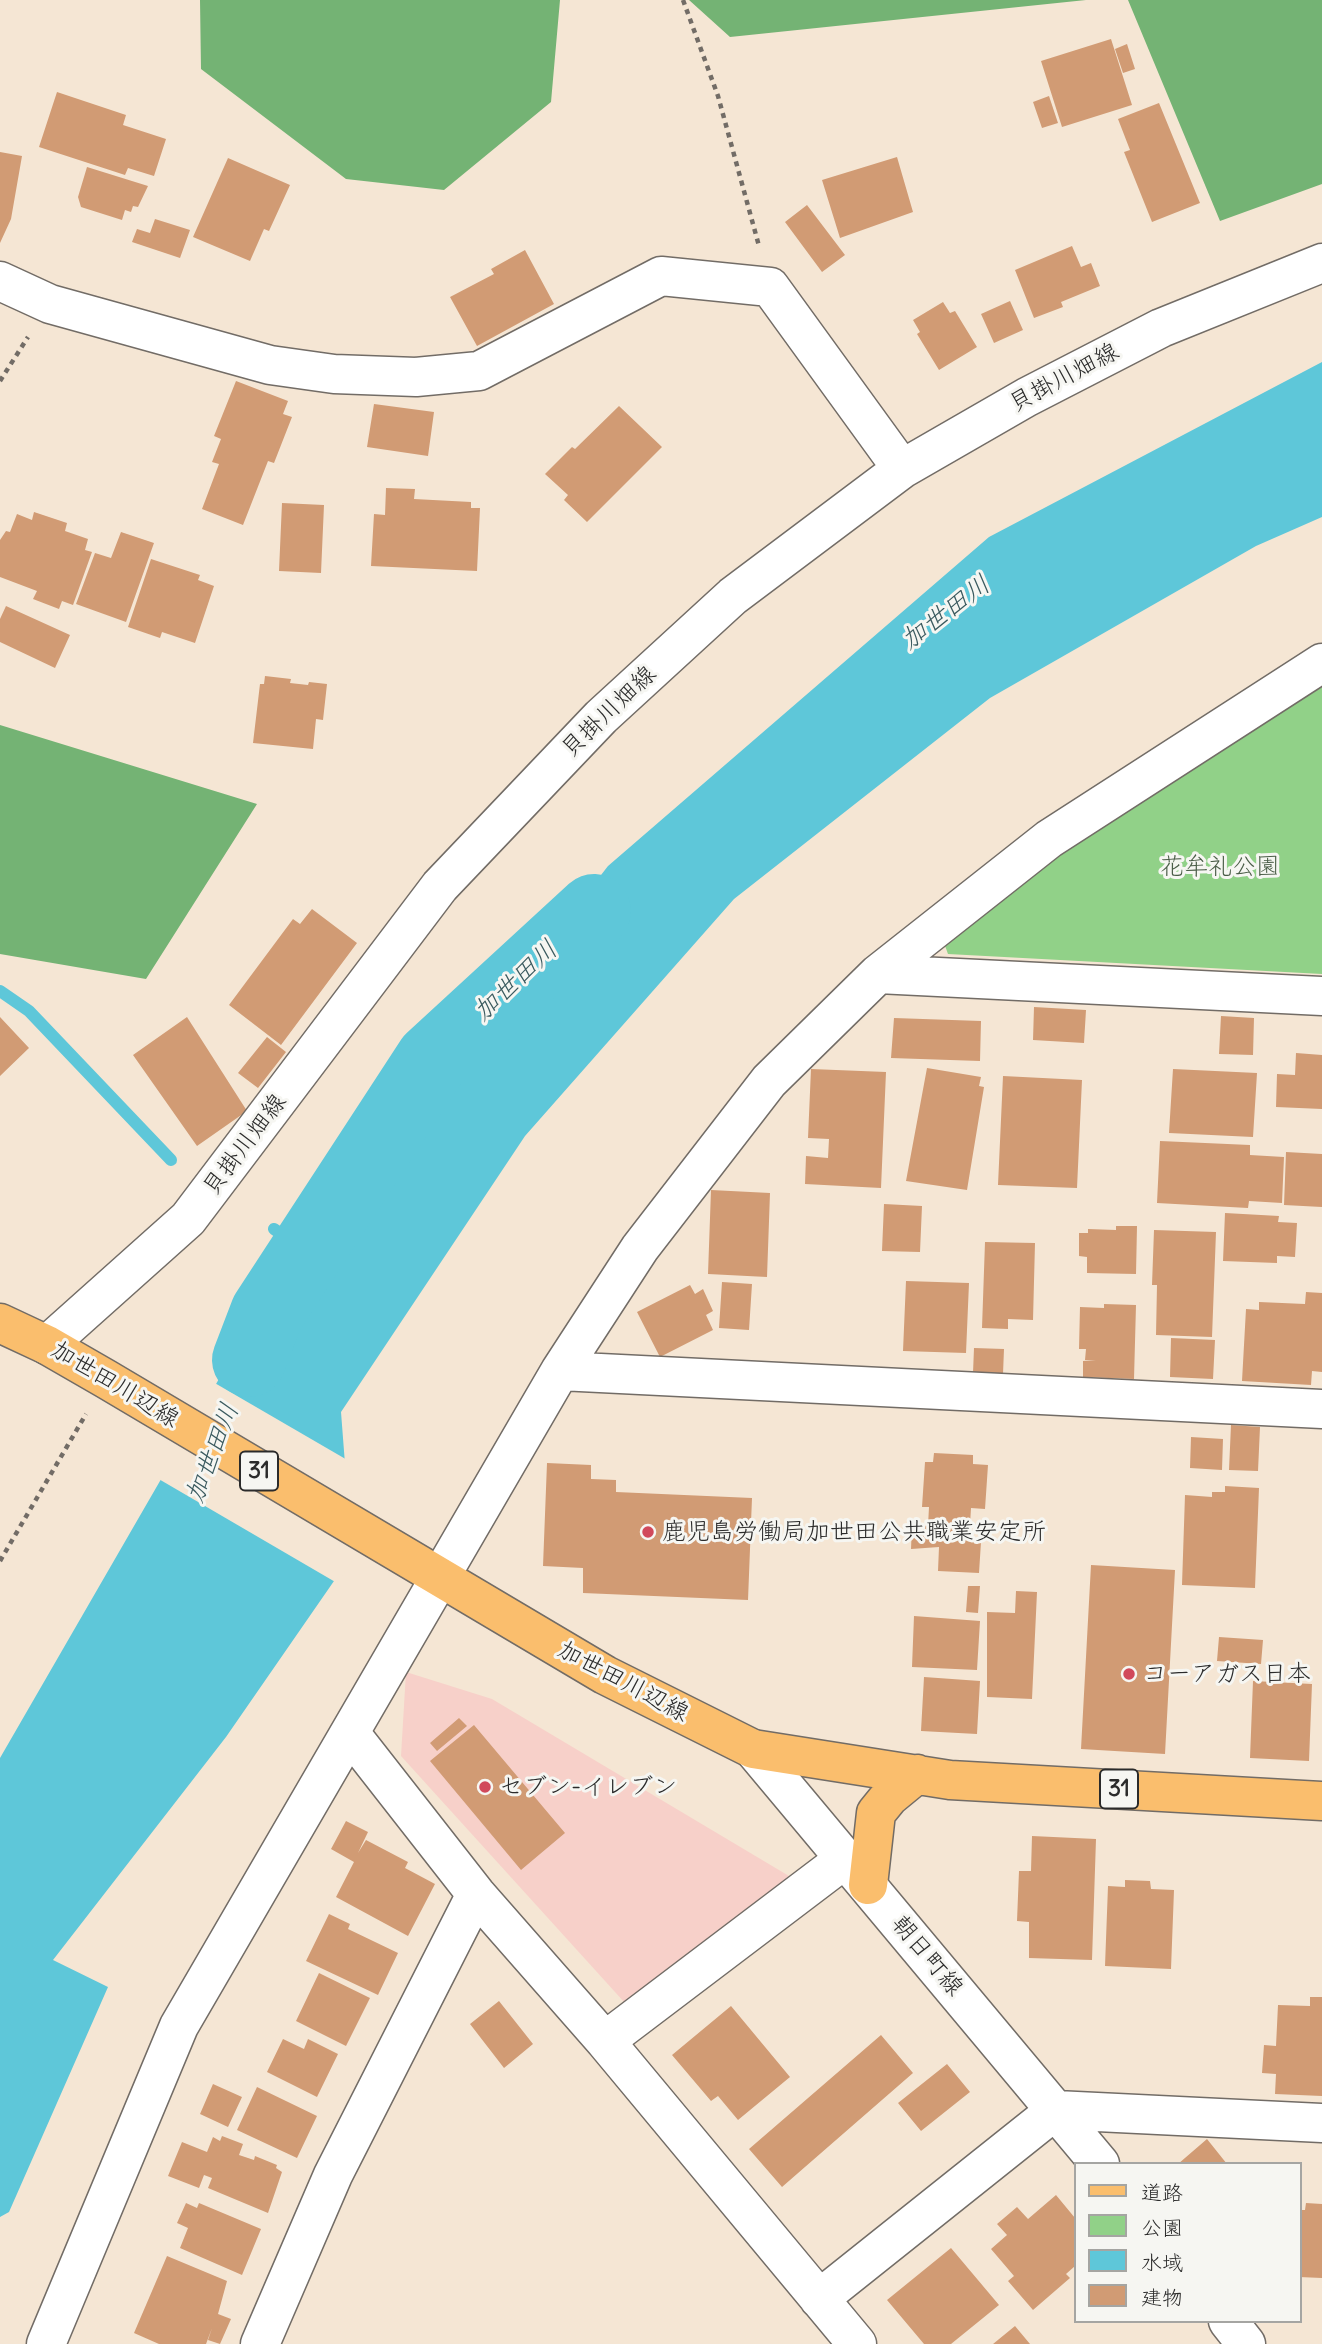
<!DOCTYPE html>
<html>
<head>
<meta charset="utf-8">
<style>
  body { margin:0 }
  #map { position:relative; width:1322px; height:2344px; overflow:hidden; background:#f5e6d4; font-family:Delius,"Klee One",sans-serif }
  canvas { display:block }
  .legend { position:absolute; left:1074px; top:2162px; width:228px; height:161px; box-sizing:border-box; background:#f6f6f2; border:2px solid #a5a5a2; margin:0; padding:9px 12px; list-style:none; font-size:21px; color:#2b2b2b }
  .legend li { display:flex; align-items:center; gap:14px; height:35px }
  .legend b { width:35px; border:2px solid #a5a5a2 }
</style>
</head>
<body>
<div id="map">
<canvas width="1322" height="2344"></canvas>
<ul class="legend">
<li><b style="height:9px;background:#fabe6d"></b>道路</li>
<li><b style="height:19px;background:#91d188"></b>公園</li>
<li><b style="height:19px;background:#5ec7d9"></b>水域</li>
<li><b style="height:19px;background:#d19b74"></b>建物</li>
</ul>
</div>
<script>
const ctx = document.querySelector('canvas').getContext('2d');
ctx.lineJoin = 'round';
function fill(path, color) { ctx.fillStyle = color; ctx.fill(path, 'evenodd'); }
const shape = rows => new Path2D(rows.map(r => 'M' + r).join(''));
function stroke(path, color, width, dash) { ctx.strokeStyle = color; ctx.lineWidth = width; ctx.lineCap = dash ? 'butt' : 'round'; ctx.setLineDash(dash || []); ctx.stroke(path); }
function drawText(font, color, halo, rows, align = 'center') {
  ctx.font = font + ' Delius,"Klee One",sans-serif'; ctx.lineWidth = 6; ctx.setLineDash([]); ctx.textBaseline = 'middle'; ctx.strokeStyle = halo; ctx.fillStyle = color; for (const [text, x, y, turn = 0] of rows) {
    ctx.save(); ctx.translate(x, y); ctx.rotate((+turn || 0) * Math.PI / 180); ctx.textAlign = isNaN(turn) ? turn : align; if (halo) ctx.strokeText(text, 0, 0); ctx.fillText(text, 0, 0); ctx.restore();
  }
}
fill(shape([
  [406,1672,492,1699,789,1876,781,1891,625,2003,401,1756]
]), '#f7d0c9');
fill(shape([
  [1322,687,1322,974,948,954,944,943,1109,816]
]), '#91d188');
fill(shape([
  [200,0,560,0,551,102,444,190,346,179,201,69],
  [689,0,1086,0,730,37],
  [1128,0,1322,0,1322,184,1220,221],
  [0,725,257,804,146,979,0,954]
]), '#74b374');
fill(shape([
  [1322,362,1322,517,1256,546,990,698,734,899,525,1136,341,1412,352,1555,226,1737,53,1960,108,1987,9,2212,0,2217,0,1758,242,1339,608,866,989,537]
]), '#5ec7d9');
fill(shape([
  [213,1382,349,1461,356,1556,337,1583,157,1478]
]), '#f5e6d4');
stroke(shape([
  [0,991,29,1011,171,1160],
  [274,1229,307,1252]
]), '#5ec7d9', 12);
stroke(shape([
  [249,1360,267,1313,432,1060,594,911]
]), '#5ec7d9', 74);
fill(shape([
  [1111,39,1132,105,1062,127,1041,61],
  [1127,44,1135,69,1123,73,1115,49],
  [57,92,126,115,123,125,166,139,154,176,128,168,125,175,39,147],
  [1049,96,1058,123,1042,128,1033,102],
  [1159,103,1200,203,1152,222,1124,152,1130,150,1118,119],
  [0,152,22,156,11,219,0,243],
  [897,157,913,212,840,238,822,180],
  [228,158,290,185,269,231,264,229,250,261,193,237],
  [87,167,148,186,138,207,133,206,131,212,125,210,122,220,81,207,78,197],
  [807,205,845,255,822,272,785,222],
  [155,219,190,230,180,258,132,242,137,229,150,233],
  [1072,246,1081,267,1091,263,1100,286,1061,302,1063,307,1034,318,1015,270],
  [525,250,554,304,477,346,450,297,494,274,491,269],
  [1010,301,1023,330,994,343,981,314],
  [943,302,950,313,955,311,977,347,939,370,917,334,920,332,913,320],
  [236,381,288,401,283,414,292,417,274,463,268,461,243,525,202,509,219,464,212,462,221,439,214,436],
  [374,404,434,412,428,456,367,447],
  [619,406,662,447,587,522,564,500,568,495,545,474,572,447,575,449],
  [386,488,415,489,414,499,471,502,471,508,480,508,477,571,371,566,374,514,385,515],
  [282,503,324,505,321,573,279,571],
  [34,512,67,523,65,531,88,539,85,550,92,552,73,605,62,601,59,609,33,599,37,591,0,577,0,540,6,531,10,532,17,514,32,520],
  [121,532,154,543,126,622,76,604,95,553,111,558],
  [151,559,200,575,198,580,214,586,195,643,162,632,160,638,128,627],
  [6,606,70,635,55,668,0,642,0,619],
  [265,676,291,679,290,683,308,685,309,682,327,684,323,720,316,719,313,749,253,743,260,684,264,684],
  [312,909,357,943,281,1045,229,1005,293,919,300,924],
  [1034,1007,1086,1010,1084,1043,1033,1040],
  [1221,1016,1254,1018,1253,1055,1219,1054],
  [0,1017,29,1048,0,1076],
  [187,1017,247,1111,197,1146,133,1055],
  [894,1018,981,1021,980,1061,891,1058],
  [267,1037,286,1052,258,1088,238,1073],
  [1296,1053,1322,1055,1322,1109,1276,1107,1277,1074,1295,1075],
  [927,1068,981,1077,979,1086,984,1087,967,1190,906,1181],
  [811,1069,886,1072,881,1188,805,1184,806,1156,828,1158,829,1139,808,1138],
  [1173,1069,1257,1073,1253,1137,1169,1133],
  [1003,1076,1082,1080,1077,1188,998,1185],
  [1160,1141,1250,1145,1250,1155,1284,1157,1282,1203,1249,1201,1248,1208,1157,1203],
  [1286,1152,1322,1154,1322,1207,1284,1205],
  [711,1190,770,1193,767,1277,708,1274],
  [884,1204,922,1206,920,1252,882,1251],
  [1225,1213,1279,1216,1278,1222,1297,1223,1295,1257,1277,1256,1277,1263,1223,1261],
  [1116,1226,1137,1226,1136,1274,1087,1273,1087,1257,1079,1256,1079,1233,1088,1233,1088,1229,1116,1230],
  [1154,1230,1216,1232,1212,1337,1156,1335,1157,1285,1152,1285],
  [985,1242,1035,1243,1033,1320,1008,1319,1008,1329,982,1328],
  [906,1281,969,1283,966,1353,903,1351],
  [722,1282,752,1284,749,1330,719,1328],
  [690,1285,695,1294,703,1289,713,1311,706,1315,713,1330,660,1357,637,1312],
  [1306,1292,1322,1293,1322,1372,1312,1371,1311,1385,1242,1381,1246,1309,1259,1310,1259,1302,1305,1304],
  [1104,1304,1136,1305,1134,1379,1083,1377,1083,1361,1096,1360,1085,1360,1086,1349,1079,1349,1080,1307,1104,1308],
  [1171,1338,1215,1340,1213,1379,1170,1377],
  [974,1348,1004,1349,1003,1374,973,1373],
  [1231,1425,1260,1427,1258,1471,1229,1470],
  [1191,1437,1223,1439,1222,1470,1190,1468],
  [934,1453,973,1455,973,1464,988,1465,985,1509,971,1508,969,1541,981,1542,979,1573,938,1571,939,1547,911,1549,912,1525,928,1526,929,1507,922,1507,925,1462,933,1462],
  [547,1463,591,1465,591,1479,616,1480,616,1492,752,1498,748,1600,583,1593,583,1568,543,1566],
  [1225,1486,1259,1488,1255,1588,1182,1585,1185,1495,1212,1497,1212,1492,1225,1492],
  [1091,1565,1175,1570,1165,1754,1081,1749],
  [968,1586,980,1586,978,1613,966,1612],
  [1016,1591,1037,1592,1032,1699,987,1697,987,1612,1015,1613],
  [914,1616,980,1621,977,1670,912,1667],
  [1219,1637,1263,1640,1261,1664,1217,1661],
  [924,1677,980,1681,977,1734,921,1731],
  [1253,1681,1312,1684,1309,1761,1250,1758],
  [459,1718,467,1726,437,1751,430,1743],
  [474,1725,565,1833,521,1870,430,1761],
  [346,1821,368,1832,358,1853,366,1840,408,1862,405,1868,435,1884,408,1936,336,1897,354,1862,331,1849],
  [1032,1836,1096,1839,1092,1960,1029,1958,1029,1922,1017,1921,1019,1871,1031,1871],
  [1125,1880,1150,1881,1151,1889,1174,1890,1171,1969,1105,1966,1108,1886,1125,1887],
  [329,1914,350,1924,348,1929,398,1953,378,1995,306,1961],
  [319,1973,370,1998,346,2046,296,2021],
  [1310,1997,1322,1997,1322,2096,1275,2094,1276,2074,1262,2073,1264,2045,1276,2046,1278,2005,1310,2006],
  [499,2001,533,2044,504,2068,470,2024],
  [731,2006,790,2077,738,2120,718,2096,711,2101,672,2055],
  [881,2035,913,2073,782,2187,749,2149],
  [283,2039,304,2049,308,2039,338,2054,317,2097,267,2072],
  [947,2064,970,2092,921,2131,898,2103],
  [213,2084,242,2097,228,2127,200,2114],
  [257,2087,317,2116,297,2158,237,2130],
  [222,2136,243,2144,239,2155,254,2160,255,2156,277,2165,276,2168,282,2172,268,2213,208,2188,212,2178,204,2175,199,2188,168,2176,182,2142,207,2152,213,2137,220,2141],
  [1207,2139,1227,2164,1178,2164],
  [1056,2195,1075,2218,1075,2266,1066,2274,1070,2278,1033,2310,1008,2281,1014,2276,991,2249,1007,2235,997,2224,1017,2207,1028,2219],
  [186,2203,197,2208,199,2203,261,2229,242,2275,180,2248,188,2228,177,2223],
  [1306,2203,1322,2204,1322,2278,1299,2277,1299,2210,1305,2210],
  [951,2248,999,2305,951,2344,924,2344,887,2300],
  [167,2256,227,2281,218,2314,231,2319,220,2344,208,2340,212,2328,206,2344,159,2344,134,2333],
  [1015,2326,1030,2344,993,2344]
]), '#d19b74');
const minor = shape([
  [0,281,50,304,270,365,334,374,416,377,479,371,661,276,770,287,902,469],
  [878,974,1322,996],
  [47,1345,188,1219,440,886,601,717,733,596,902,469,1027,397,1161,328,1322,263],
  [560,1371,1322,1409],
  [350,1733,476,1894,605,2041,857,2344],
  [753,1749,1100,2164],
  [605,2041,845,1859],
  [819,2299,1056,2110,1322,2123],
  [1228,2321,1246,2344],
  [46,2344,179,2026,560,1371,640,1248,769,1081,878,974,1049,839,1322,663],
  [260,2344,333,2175,476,1894]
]);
const major = shape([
  [0,1323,47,1345,106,1379,605,1675,753,1749,950,1780,1322,1801],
  [868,1885,876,1813,889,1797,917,1774]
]);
stroke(minor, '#726c66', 41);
stroke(major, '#726c66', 41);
stroke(shape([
  [683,0,718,96,759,246],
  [0,381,28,337],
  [0,1561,86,1414]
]), '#726c66', 4.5, [5, 5]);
stroke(minor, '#fff', 38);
stroke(major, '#fabe6d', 38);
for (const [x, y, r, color] of [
  [648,1532,7,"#d1495b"],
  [1129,1674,7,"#d1495b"],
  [485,1787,7,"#d1495b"]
]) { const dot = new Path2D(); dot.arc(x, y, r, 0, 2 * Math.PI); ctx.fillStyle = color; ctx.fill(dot); stroke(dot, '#f6f6f2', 2.5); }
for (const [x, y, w] of [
  [259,1471,38],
  [1119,1789,38]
]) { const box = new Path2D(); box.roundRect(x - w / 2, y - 19.5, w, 39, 5); ctx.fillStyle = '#f6f6f2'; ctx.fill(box); stroke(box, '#2b2b2b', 2); }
drawText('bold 23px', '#2b2b2b', null, [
  ["31",259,1471],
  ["31",1119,1789]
]);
drawText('24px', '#2b2b2b', '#f6f6f2', [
  ["貝掛川畑線",1064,378,-28],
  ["貝掛川畑線",609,712,-44],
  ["貝掛川畑線",245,1145,-53],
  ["加世田川辺線",115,1385,31],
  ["加世田川辺線",623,1682,28],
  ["朝日町線",927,1956,50]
]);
drawText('24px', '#4a5d47', '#f6f6f2', [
  ["花牟礼公園",1220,867]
]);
drawText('24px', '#2b2b2b', '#f6f6f2', [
  ["鹿児島労働局加世田公共職業安定所",662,1532],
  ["コーアガス日本",1143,1674],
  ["セブン-イレブン",499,1787]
], 'left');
drawText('italic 26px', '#3a5a5f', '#f6f6f2', [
  ["加世田川",946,613,-37],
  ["加世田川",516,981,-43],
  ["加世田川",213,1453,-69]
]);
</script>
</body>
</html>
